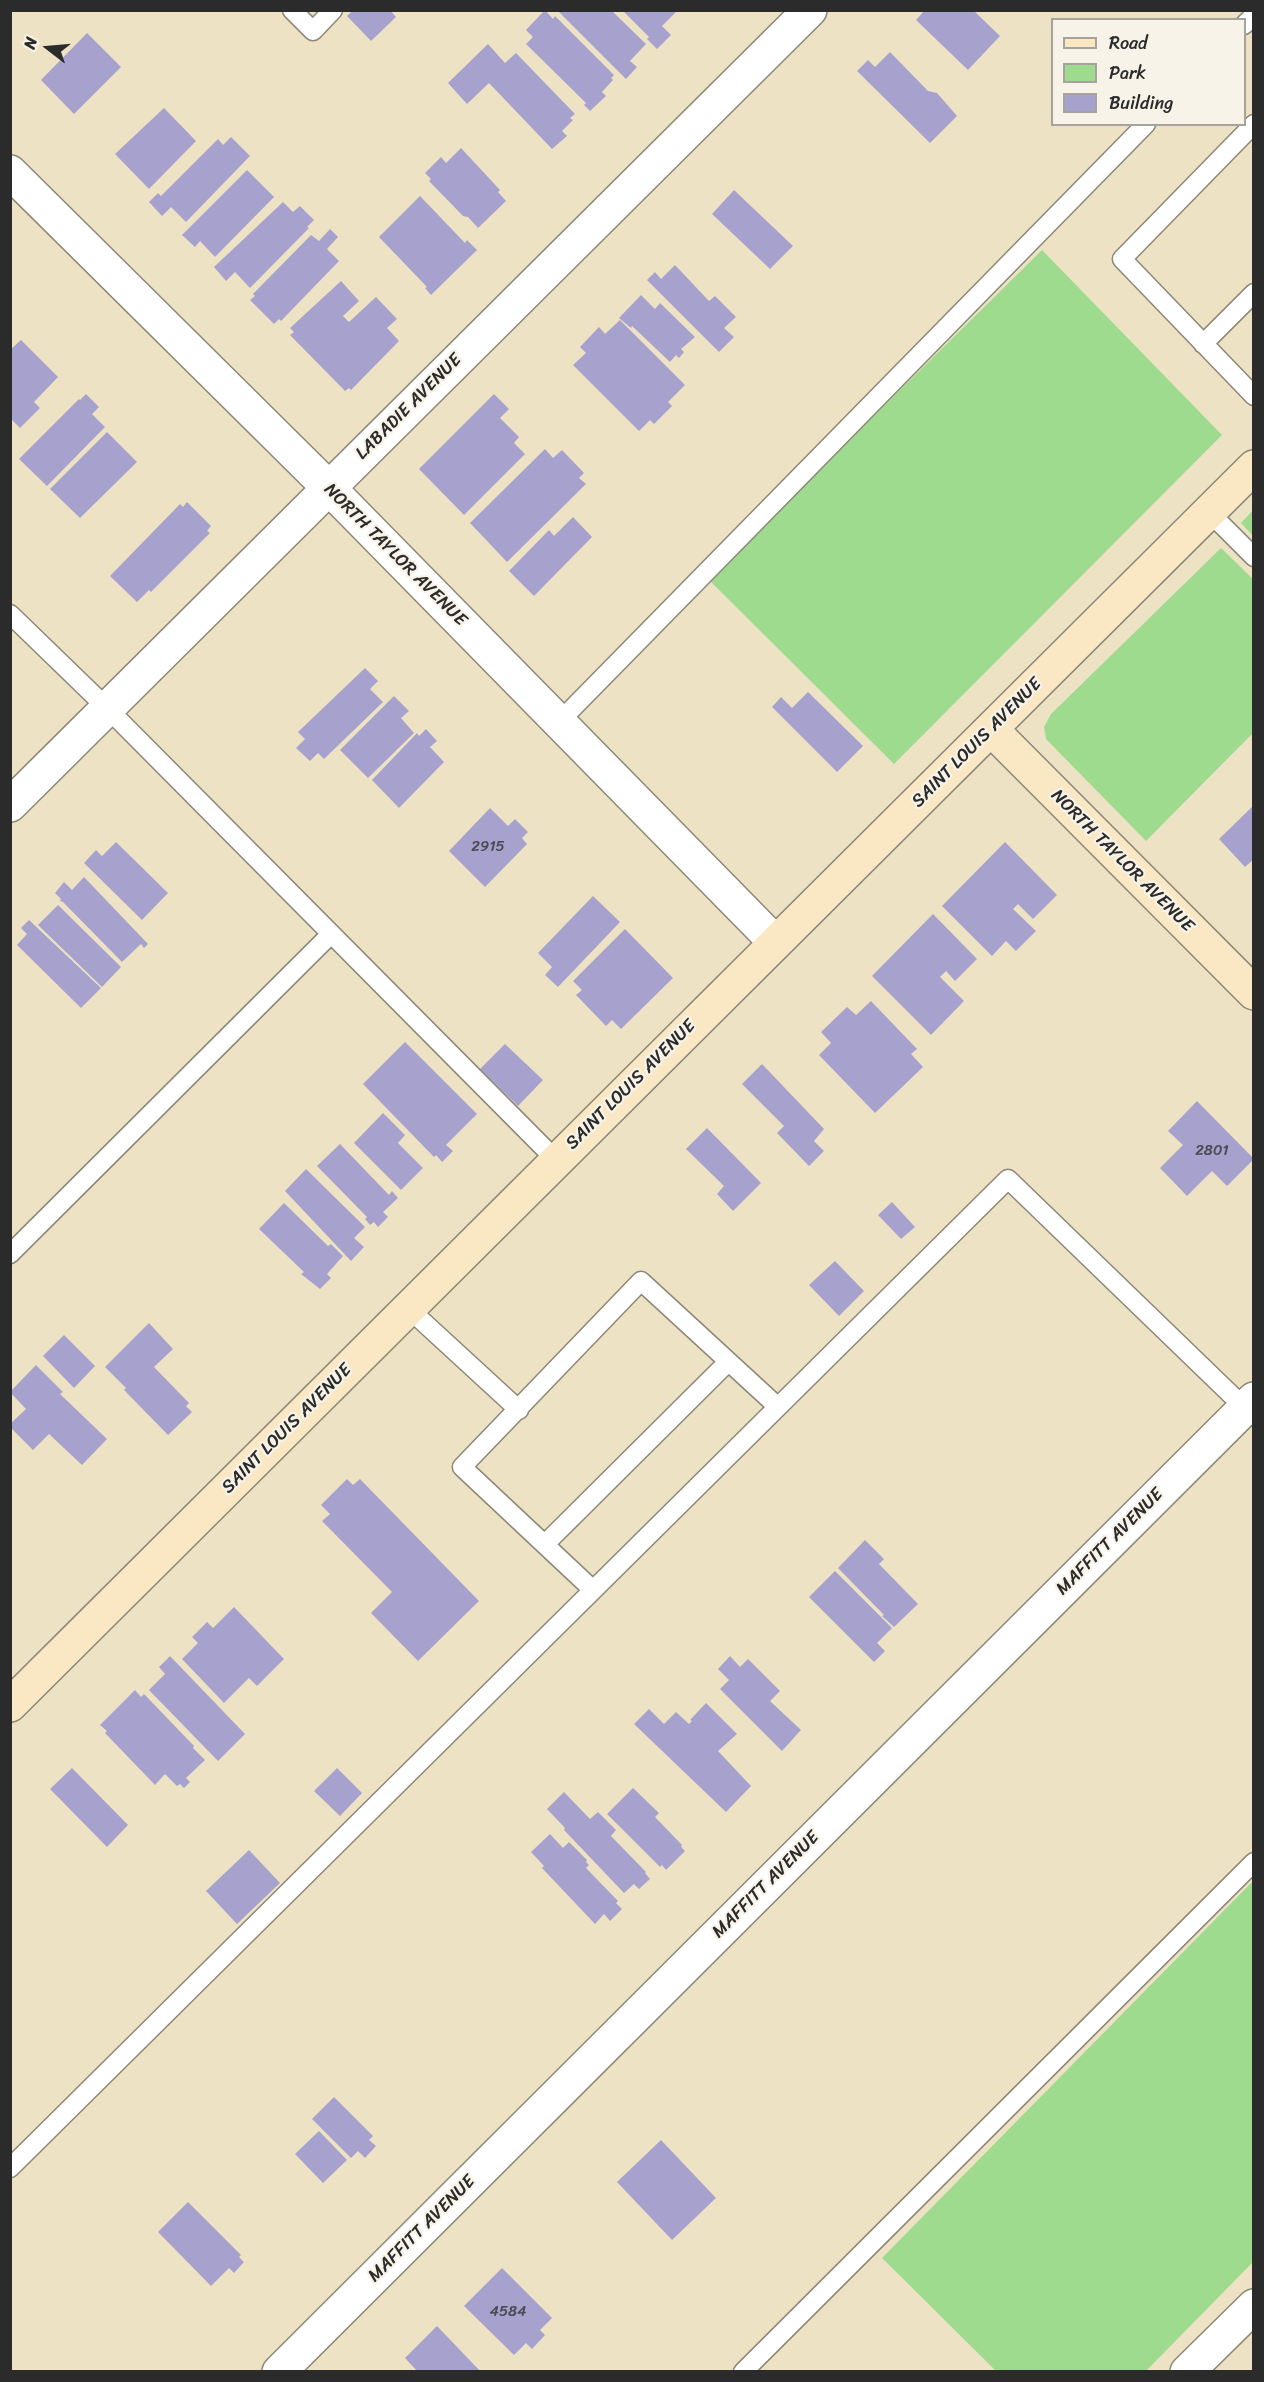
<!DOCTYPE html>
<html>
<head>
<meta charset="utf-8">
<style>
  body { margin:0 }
  #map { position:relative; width:1264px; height:2382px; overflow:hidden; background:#ede3c4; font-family:Sriracha,sans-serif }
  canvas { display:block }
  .frame { position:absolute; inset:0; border:12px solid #2b2b2b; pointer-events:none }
  .legend { position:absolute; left:1051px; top:18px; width:195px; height:108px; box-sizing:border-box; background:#f7f3e8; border:2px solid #a5a39c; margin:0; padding:8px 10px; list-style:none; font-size:18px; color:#2b2b2b }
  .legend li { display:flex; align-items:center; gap:12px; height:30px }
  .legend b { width:30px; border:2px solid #a5a39c }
  .north { position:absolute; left:18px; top:18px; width:60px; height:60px; -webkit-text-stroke:4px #f7f3e8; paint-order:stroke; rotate:286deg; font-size:16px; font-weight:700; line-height:24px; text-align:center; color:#2b2b2b }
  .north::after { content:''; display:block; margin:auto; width:21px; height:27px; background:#2b2b2b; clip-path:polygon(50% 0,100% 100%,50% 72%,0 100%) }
</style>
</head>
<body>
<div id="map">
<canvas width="1264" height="2382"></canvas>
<div class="frame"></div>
<ul class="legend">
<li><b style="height:8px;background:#fae7c3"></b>Road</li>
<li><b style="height:16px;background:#9fdb8f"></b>Park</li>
<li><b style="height:16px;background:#a7a2cd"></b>Building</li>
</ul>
<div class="north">N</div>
</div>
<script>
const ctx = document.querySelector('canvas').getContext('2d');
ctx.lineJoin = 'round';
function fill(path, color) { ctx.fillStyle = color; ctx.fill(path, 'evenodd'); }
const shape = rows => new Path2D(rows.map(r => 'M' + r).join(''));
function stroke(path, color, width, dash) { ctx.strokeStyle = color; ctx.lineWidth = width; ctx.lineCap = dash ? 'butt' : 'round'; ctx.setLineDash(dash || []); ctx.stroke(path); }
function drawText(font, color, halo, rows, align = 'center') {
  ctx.font = font + ' Sriracha,sans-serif'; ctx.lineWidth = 4.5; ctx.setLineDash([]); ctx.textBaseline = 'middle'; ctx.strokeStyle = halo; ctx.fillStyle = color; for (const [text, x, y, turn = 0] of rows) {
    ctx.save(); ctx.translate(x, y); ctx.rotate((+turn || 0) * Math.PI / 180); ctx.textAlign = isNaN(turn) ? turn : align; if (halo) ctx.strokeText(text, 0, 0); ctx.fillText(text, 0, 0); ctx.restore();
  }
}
fill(shape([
  [1042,250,1222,435,894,764,708,579],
  [1253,510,1253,536,1241,523],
  [1221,548,1253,579,1253,733,1146,841,1046,739,1044,727,1051,714],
  [1253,1881,1253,2262,1146,2371,996,2371,882,2258]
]), '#9fdb8f');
fill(shape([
  [353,10,390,10,396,17,371,41,347,16],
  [545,10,553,19,555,16,614,75,611,78,613,80,602,92,606,96,590,111,584,105,586,103,526,44,533,37,526,30],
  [560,10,611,10,646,44,630,61,637,67,626,79,559,12],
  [622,10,678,10,662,26,671,35,657,49,647,39,649,37],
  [925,10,973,10,1000,36,968,70,916,20],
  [87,33,121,67,74,114,41,80],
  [488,44,505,63,516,53,575,114,570,118,573,120,562,131,567,136,552,149,489,83,467,104,448,83],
  [890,52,928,91,937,93,957,116,930,143,857,71,868,60,875,67],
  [164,108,196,141,149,189,115,154],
  [231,137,250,156,186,222,171,207,162,216,149,202,158,193,161,196,218,139,223,145],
  [461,148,500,190,498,192,506,201,478,228,468,217,463,216,429,181,431,179,425,173,441,157,446,163],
  [247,170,274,197,215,257,200,241,195,247,182,235],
  [734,190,793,246,770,269,712,214],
  [420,196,465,243,467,240,477,250,431,295,425,288,427,287,379,237],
  [283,202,293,212,300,206,314,220,307,227,309,228,250,288,235,272,226,281,214,267],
  [330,229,338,237,327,249,339,261,281,321,279,319,274,324,250,300,255,296,253,294,311,235,319,241],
  [675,265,709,301,715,296,736,317,724,328,734,337,719,352,647,280,655,272,661,279],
  [341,281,359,301,343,316,349,322,376,297,397,319,387,328,399,341,351,390,349,388,345,391,290,335,294,332,290,328],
  [641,295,655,309,660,303,695,337,681,349,684,352,679,358,676,355,670,362,632,326,631,328,619,318],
  [620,320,685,385,668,402,672,406,654,424,650,420,639,431,573,365,586,353,580,347,599,327,605,334],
  [21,340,58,377,34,402,40,408,20,428,12,420,10,422,10,350],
  [86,394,99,407,92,414,105,427,47,486,19,459,79,399,80,400],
  [494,394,509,409,500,418,519,437,514,443,525,454,464,515,419,469],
  [107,432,137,462,80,518,50,489],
  [545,449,553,458,562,450,584,473,579,478,586,484,507,562,470,523],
  [187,502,211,526,207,531,210,533,151,592,149,590,137,602,110,576,180,504,183,507],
  [573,517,592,537,534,596,509,571,549,530,554,536],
  [365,668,378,681,370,689,383,702,324,759,318,753,310,761,296,748,305,739,298,732],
  [808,692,863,746,837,772,772,707,781,697,792,708],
  [394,696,409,711,401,718,414,733,368,778,340,750],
  [426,729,437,741,430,747,444,762,399,808,372,780,417,733,419,736],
  [1254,805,1254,859,1245,867,1219,839],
  [490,808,508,826,515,819,528,832,522,838,527,844,485,887,449,851],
  [116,842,168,893,142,920,84,863,96,850,102,856],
  [1005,842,1057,895,1033,919,1018,904,1013,909,1036,931,1016,951,1006,941,992,956,942,906],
  [84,877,148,944,144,948,141,944,122,962,63,902,60,901,61,899,55,893,64,882,72,890],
  [593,896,620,922,558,987,545,975,552,967,538,953],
  [58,905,121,967,102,987,38,925],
  [933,914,977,959,955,981,946,971,940,977,964,1001,931,1035,872,976],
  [29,920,101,988,81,1008,17,945,27,934,21,928],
  [625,929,673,978,621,1029,612,1020,606,1026,576,995,582,990,573,981],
  [871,1001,917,1049,911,1054,923,1067,875,1113,819,1055,831,1043,821,1032,847,1007,856,1015],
  [405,1042,477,1114,446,1145,453,1151,442,1162,436,1155,434,1157,363,1084],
  [505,1044,543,1080,518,1106,480,1069],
  [762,1064,824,1129,814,1141,824,1151,809,1166,777,1133,784,1126,742,1084],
  [1197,1101,1254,1159,1227,1186,1212,1171,1187,1196,1160,1168,1183,1145,1168,1131],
  [383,1113,405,1135,398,1143,423,1168,401,1190,354,1143],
  [707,1128,761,1183,733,1211,717,1194,724,1186,686,1149],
  [340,1144,389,1195,392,1191,398,1198,383,1212,388,1217,378,1227,374,1222,370,1225,365,1219,367,1217,317,1166],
  [306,1169,365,1227,354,1238,364,1247,351,1261,285,1191],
  [892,1202,915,1227,901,1239,878,1215],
  [284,1203,328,1246,331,1244,343,1256,327,1274,331,1278,320,1289,301,1274,304,1272,259,1229],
  [835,1261,864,1291,839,1316,809,1285],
  [149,1323,173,1349,154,1367,189,1403,186,1406,192,1412,168,1435,124,1390,126,1388,105,1367],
  [64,1335,95,1366,74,1388,43,1356],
  [36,1365,63,1392,60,1394,107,1439,82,1465,49,1434,33,1450,10,1427,10,1424,26,1409,10,1392],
  [347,1479,353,1485,360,1479,479,1601,418,1661,371,1613,392,1592,322,1521,330,1514,321,1505],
  [865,1540,884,1559,879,1564,918,1604,894,1627,882,1616,884,1615,838,1568],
  [835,1571,892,1628,877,1643,885,1651,874,1662,809,1597],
  [234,1607,284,1659,257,1686,249,1678,224,1703,182,1659,198,1643,192,1637,207,1622,213,1628],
  [170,1656,245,1734,218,1761,149,1690,165,1674,159,1667],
  [730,1656,740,1667,748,1659,780,1691,770,1701,801,1730,782,1751,720,1689,729,1680,718,1669],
  [135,1690,141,1697,144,1694,194,1746,193,1748,205,1760,186,1778,190,1782,184,1788,180,1784,177,1786,165,1774,155,1785,105,1733,107,1731,100,1725],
  [706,1703,737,1734,718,1751,751,1786,726,1812,634,1724,649,1709,664,1724,676,1712,689,1724,692,1721,690,1720],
  [72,1768,128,1825,107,1847,50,1789],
  [337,1768,362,1793,340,1816,314,1791],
  [633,1788,659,1813,655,1817,682,1845,681,1847,685,1851,666,1870,662,1865,660,1867,607,1814],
  [564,1792,590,1819,598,1812,616,1830,611,1836,646,1872,645,1873,650,1879,639,1889,634,1884,624,1893,564,1830,565,1828,547,1809],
  [550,1834,563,1848,569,1842,587,1860,586,1862,589,1865,586,1868,618,1901,616,1903,622,1909,610,1921,604,1914,595,1924,542,1868,544,1866,531,1852],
  [249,1850,280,1883,237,1924,206,1891],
  [334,2097,373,2136,369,2140,376,2146,365,2158,358,2151,351,2158,312,2119],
  [319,2131,347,2160,323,2183,295,2154],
  [661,2140,716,2198,672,2240,617,2182],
  [188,2202,241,2255,239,2257,244,2262,234,2273,229,2268,211,2286,158,2232],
  [502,2268,552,2318,540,2330,545,2335,532,2349,526,2343,514,2355,464,2306],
  [437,2326,481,2372,418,2372,405,2358]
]), '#a7a2cd');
const lane = shape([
  [292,10,313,31,333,10],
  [1244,25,1254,15],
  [1254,124,1122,259,1254,396],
  [1203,344,1254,293],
  [1209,512,1254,557],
  [10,614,107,708,556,1160],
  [559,722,1146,124],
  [10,1254,331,934],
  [408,1308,519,1410],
  [545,1544,728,1362],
  [593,1590,462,1467,641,1281,778,1407],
  [10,2168,1008,1179,1249,1412],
  [743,2372,1254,1862]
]);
const street = shape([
  [10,172,328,487,775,942],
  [10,805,810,10],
  [279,2372,1254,1399],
  [1187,2372,1254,2306]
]);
const secondary = shape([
  [991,729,1254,993],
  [10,1705,1254,467]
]);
stroke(lane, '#8c8778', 21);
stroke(street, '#8c8778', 36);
stroke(secondary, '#8c8778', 36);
stroke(lane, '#fff', 18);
stroke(street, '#fff', 33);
stroke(secondary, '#fae7c3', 33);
drawText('15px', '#4a4954', null, [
  ["2915",488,847],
  ["2801",1212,1151],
  ["4584",508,2312]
]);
drawText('18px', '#2b2b2b', '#f7f3e8', [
  ["LABADIE AVENUE",409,407,-45],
  ["NORTH TAYLOR AVENUE",395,555,45],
  ["SAINT LOUIS AVENUE",977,743,-45],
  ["NORTH TAYLOR AVENUE",1122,861,45],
  ["SAINT LOUIS AVENUE",631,1085,-45],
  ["SAINT LOUIS AVENUE",287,1429,-45],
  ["MAFFITT AVENUE",1110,1542,-45],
  ["MAFFITT AVENUE",766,1885,-45],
  ["MAFFITT AVENUE",422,2229,-45]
]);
</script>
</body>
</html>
